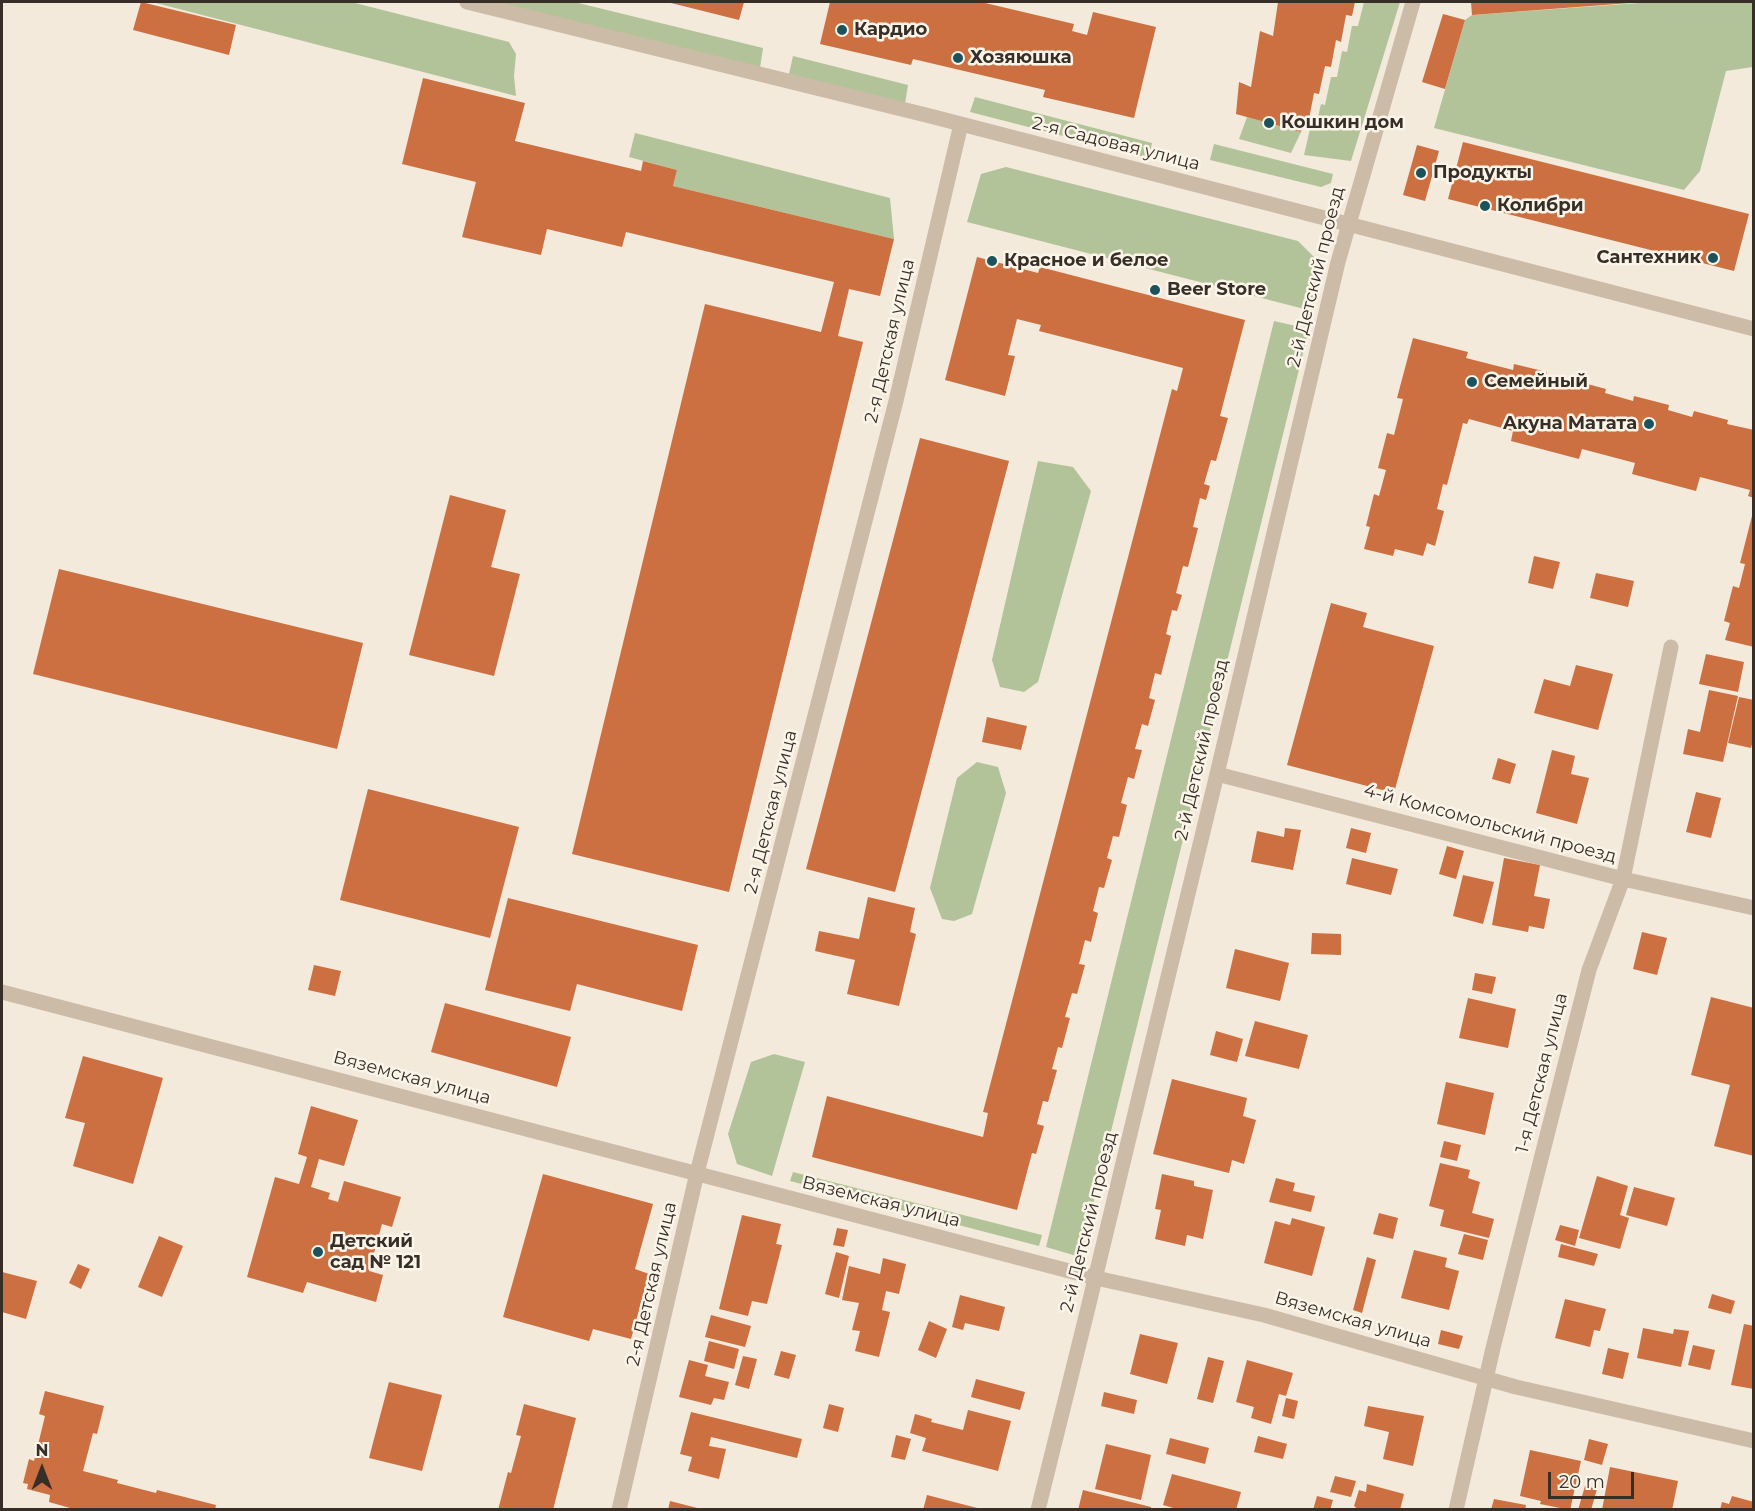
<!DOCTYPE html>
<html>
<head>
<meta charset="utf-8">
<style>
  body { margin:0 }
  #map { position:relative; width:1755px; height:1511px; overflow:hidden; background:#f3eadb; font-family:Montserrat,sans-serif }
  canvas { display:block }
  .frame { position:absolute; inset:0; border:3px solid #382e28; pointer-events:none }
  .north { position:absolute; left:12px; top:1439px; width:60px; height:60px; -webkit-text-stroke:4px #fbf4e8; paint-order:stroke; rotate:0deg; font-size:16px; font-weight:700; line-height:24px; text-align:center; color:#382e28 }
  .north::after { content:''; display:block; margin:auto; width:21px; height:27px; background:#382e28; clip-path:polygon(50% 0,100% 100%,50% 72%,0 100%) }
  .scale { position:absolute; left:1548px; top:1472px; width:86px; height:27px; box-sizing:border-box; border:3px solid #382e28; border-top:0; padding-left:8px; font-size:18px; line-height:21px; white-space:nowrap; color:#382e28; -webkit-text-stroke:4px #fbf4e8; paint-order:stroke }
</style>
</head>
<body>
<div id="map">
<canvas width="1755" height="1511"></canvas>
<div class="frame"></div>
<div class="north">N</div>
<div class="scale">20 m</div>
</div>
<script>
const ctx = document.querySelector('canvas').getContext('2d');
ctx.lineJoin = 'round';
function fill(path, color) { ctx.fillStyle = color; ctx.fill(path, 'evenodd'); }
const shape = rows => new Path2D(rows.map(r => 'M' + r).join(''));
function stroke(path, color, width, dash) { ctx.strokeStyle = color; ctx.lineWidth = width; ctx.lineCap = dash ? 'butt' : 'round'; ctx.setLineDash(dash || []); ctx.stroke(path); }
function drawText(font, color, halo, rows, align = 'center') {
  ctx.font = font + ' Montserrat,sans-serif'; ctx.lineWidth = 5; ctx.setLineDash([]); ctx.textBaseline = 'middle'; ctx.strokeStyle = halo; ctx.fillStyle = color; for (const [text, x, y, turn = 0] of rows) {
    ctx.save(); ctx.translate(x, y); ctx.rotate((+turn || 0) * Math.PI / 180); ctx.textAlign = isNaN(turn) ? turn : align; if (halo) ctx.strokeText(text, 0, 0); ctx.fillText(text, 0, 0); ctx.restore();
  }
}
fill(shape([
  [152,2,351,2,509,42,516,54,514,76,516,96],
  [494,2,574,2,763,48,760,68],
  [1364,2,1400,2,1351,161,1304,155,1310,129,1315,130,1321,104,1325,105,1331,77,1337,77,1342,51,1347,52,1352,26,1358,26],
  [1653,2,1753,2,1753,67,1726,71,1700,171,1684,190,1434,128,1465,20,1472,15],
  [793,56,908,85,905,104,789,74],
  [975,97,1152,143,1149,158,970,112],
  [1247,117,1301,132,1291,153,1239,139],
  [635,133,890,198,894,239,673,186,677,170,629,157],
  [1214,144,1333,174,1331,183,1321,187,1210,160],
  [1006,167,1298,241,1322,265,1312,311,967,222,981,174],
  [1274,321,1309,329,1080,1257,1046,1247],
  [1038,461,1073,467,1091,491,1038,682,1024,692,1000,687,992,660],
  [977,762,998,767,1006,793,972,914,954,921,942,919,930,888,957,778],
  [774,1054,805,1062,772,1176,737,1164,728,1134,751,1062],
  [793,1172,1042,1235,1039,1246,790,1181]
]), '#b2c39a');
fill(shape([
  [141,2,236,25,229,55,133,30],
  [667,2,744,2,739,20],
  [830,2,981,2,1074,24,1072,31,1087,35,1093,12,1156,27,1134,118,1043,97,1045,90,913,59,911,65,820,44],
  [1278,2,1355,2,1352,16,1346,15,1341,42,1336,40,1331,67,1325,66,1319,94,1314,93,1309,119,1304,118,1301,132,1236,114,1239,82,1251,87,1260,31,1273,36],
  [1471,2,1630,2,1630,3,1472,15],
  [1443,14,1465,20,1445,89,1422,82],
  [423,78,525,103,515,141,641,171,643,161,677,170,673,186,894,239,880,296,849,289,838,336,863,342,729,892,572,854,705,304,821,332,834,282,626,232,622,247,547,229,541,255,462,237,476,182,402,164],
  [1463,142,1749,214,1734,271,1448,199],
  [1417,145,1439,151,1425,201,1403,195],
  [977,257,1038,273,1040,267,1245,320,1220,416,1228,418,1216,461,1211,460,1204,484,1210,486,1206,500,1200,498,1193,527,1198,528,1188,567,1183,566,1176,593,1182,595,1177,611,1172,610,1166,634,1171,636,1161,675,1155,673,1149,698,1155,700,1148,726,1142,724,1135,749,1142,750,1134,779,1128,777,1121,803,1127,805,1119,837,1113,836,1107,858,1112,860,1104,888,1099,887,1093,911,1098,913,1091,942,1085,940,1079,964,1085,965,1077,994,1072,993,1065,1017,1070,1018,1062,1048,1058,1047,1052,1069,1057,1070,1048,1102,1043,1101,1037,1124,1044,1126,1036,1154,1032,1153,1017,1210,812,1157,827,1096,983,1137,988,1113,983,1112,1172,389,1177,391,1183,368,1039,331,1041,325,1017,319,1008,355,1015,356,1005,396,945,380],
  [1413,338,1468,352,1466,358,1513,370,1514,364,1547,372,1545,378,1572,385,1573,380,1606,389,1605,393,1633,401,1634,396,1669,405,1668,410,1692,417,1694,411,1728,420,1727,424,1754,430,1754,498,1748,496,1750,490,1700,477,1696,491,1632,474,1635,463,1582,449,1579,459,1511,441,1513,431,1469,419,1467,424,1463,423,1447,485,1443,484,1437,509,1444,511,1435,546,1427,543,1423,556,1395,549,1393,556,1364,549,1370,527,1366,526,1374,494,1379,496,1386,470,1378,468,1387,433,1394,435,1403,399,1397,398],
  [920,438,1009,461,895,892,806,869],
  [450,495,506,510,491,567,520,574,494,676,409,655],
  [1753,512,1754,512,1754,647,1725,640,1730,623,1724,621,1733,586,1739,588,1745,564,1740,563],
  [1534,556,1560,562,1553,589,1528,583],
  [59,569,363,643,337,749,33,674],
  [1596,573,1634,581,1628,607,1590,598],
  [1331,603,1367,613,1363,627,1434,646,1394,793,1287,765],
  [1706,654,1744,662,1738,692,1699,684],
  [1576,665,1613,674,1598,730,1534,713,1544,679,1570,686],
  [1709,690,1738,696,1723,762,1683,754,1688,729,1700,732],
  [1739,697,1754,700,1754,737,1751,748,1728,743],
  [987,717,1027,726,1021,750,982,742],
  [1552,750,1575,756,1571,774,1589,778,1577,824,1536,813],
  [1498,758,1516,764,1510,784,1492,779],
  [368,789,519,827,490,938,340,900],
  [1696,792,1721,798,1711,838,1686,832],
  [1285,828,1301,830,1293,870,1251,862,1257,831,1284,837],
  [1351,828,1371,833,1366,853,1346,848],
  [1447,846,1464,851,1456,879,1439,874],
  [1352,858,1398,869,1391,895,1346,884],
  [1504,858,1540,865,1534,896,1550,899,1544,929,1529,926,1528,932,1492,925],
  [1463,875,1494,882,1483,924,1453,916],
  [868,897,915,908,910,932,916,934,899,1006,847,994,855,960,815,951,819,931,859,939],
  [508,898,698,945,682,1011,577,984,570,1011,485,990],
  [1642,932,1667,938,1657,975,1633,969],
  [1312,933,1341,934,1341,955,1311,954],
  [1235,949,1289,963,1280,1001,1226,988],
  [314,965,341,971,335,996,308,990],
  [1475,973,1496,977,1492,994,1472,990],
  [1711,997,1754,1008,1754,1156,1714,1146,1730,1085,1691,1075],
  [1468,998,1516,1009,1508,1048,1459,1038],
  [445,1003,571,1037,557,1087,431,1052],
  [1255,1021,1308,1035,1299,1069,1245,1056],
  [1216,1031,1243,1039,1237,1062,1210,1055],
  [83,1056,163,1078,133,1184,73,1166,85,1123,65,1118],
  [1172,1079,1247,1098,1243,1116,1256,1120,1244,1164,1232,1160,1229,1173,1153,1154],
  [1446,1082,1494,1093,1485,1135,1437,1124],
  [311,1106,358,1120,344,1166,319,1159,311,1187,330,1193,328,1199,338,1202,344,1181,401,1197,392,1227,382,1224,369,1271,383,1275,376,1302,307,1282,303,1293,247,1277,275,1177,299,1184,307,1157,298,1154],
  [1444,1141,1461,1145,1457,1161,1440,1157],
  [1440,1163,1470,1170,1468,1178,1480,1182,1472,1213,1494,1219,1489,1238,1440,1226,1444,1210,1429,1206],
  [543,1174,653,1204,635,1269,649,1274,631,1339,593,1329,589,1341,503,1317],
  [1162,1174,1194,1181,1194,1186,1213,1190,1203,1239,1187,1235,1185,1246,1155,1239,1161,1210,1155,1209],
  [1597,1176,1628,1186,1620,1215,1629,1218,1620,1249,1579,1238],
  [1276,1178,1295,1183,1293,1191,1315,1196,1311,1212,1269,1202],
  [1634,1187,1675,1198,1667,1226,1626,1215],
  [1379,1213,1398,1218,1393,1239,1373,1234],
  [742,1215,781,1224,776,1244,782,1245,767,1304,752,1301,748,1316,719,1309],
  [1292,1218,1325,1227,1312,1276,1264,1263,1275,1221,1290,1225],
  [1560,1225,1579,1230,1575,1246,1555,1240],
  [837,1228,848,1230,844,1247,833,1245],
  [1464,1234,1488,1240,1483,1260,1458,1254],
  [159,1236,183,1246,162,1297,138,1287],
  [1561,1244,1598,1254,1594,1266,1558,1257],
  [1414,1250,1447,1258,1445,1267,1459,1271,1449,1310,1401,1298],
  [836,1252,849,1256,839,1298,825,1294],
  [1367,1257,1376,1260,1362,1313,1353,1310],
  [883,1258,906,1264,899,1294,886,1291,882,1310,890,1312,879,1357,855,1351,860,1331,852,1330,859,1303,842,1300,849,1266,880,1274],
  [78,1264,90,1269,81,1289,69,1283],
  [2,1272,37,1281,26,1319,2,1312],
  [1712,1294,1735,1301,1731,1314,1708,1308],
  [960,1295,1005,1307,999,1331,965,1323,963,1330,952,1327],
  [1565,1299,1606,1309,1600,1331,1594,1330,1590,1347,1555,1338],
  [711,1315,751,1326,745,1347,705,1337],
  [929,1321,947,1329,936,1358,918,1350],
  [1744,1324,1754,1326,1754,1389,1731,1385],
  [1643,1328,1673,1334,1674,1329,1689,1331,1681,1367,1637,1358],
  [1441,1330,1463,1336,1459,1349,1438,1344],
  [1140,1334,1178,1343,1167,1384,1130,1374],
  [709,1341,739,1349,734,1369,704,1361],
  [1693,1345,1715,1350,1710,1370,1688,1365],
  [1608,1348,1629,1353,1623,1379,1602,1374],
  [781,1351,796,1355,789,1379,774,1375],
  [743,1356,757,1359,749,1389,735,1385],
  [1208,1357,1224,1361,1213,1403,1197,1399],
  [689,1360,708,1365,705,1376,729,1382,724,1400,714,1398,711,1405,679,1397],
  [1247,1360,1293,1373,1286,1396,1279,1394,1271,1424,1251,1418,1254,1407,1236,1402],
  [976,1379,1025,1392,1020,1410,971,1397],
  [389,1382,442,1395,422,1471,369,1458],
  [45,1391,104,1406,97,1434,93,1433,83,1471,118,1480,117,1483,156,1493,157,1490,216,1505,215,1510,77,1510,49,1502,50,1495,27,1489,28,1484,23,1483,29,1459,34,1461,45,1416,39,1414],
  [1104,1392,1137,1400,1134,1414,1101,1406],
  [1286,1398,1298,1401,1294,1419,1282,1416],
  [524,1404,576,1418,553,1510,498,1510,508,1472,511,1473,521,1436,516,1435],
  [829,1404,844,1408,838,1432,823,1428],
  [1368,1406,1424,1416,1413,1466,1383,1459,1389,1432,1364,1426],
  [968,1410,1011,1421,998,1471,922,1451,926,1438,910,1433,915,1414,932,1419,931,1422,963,1430],
  [691,1412,802,1439,797,1458,711,1437,709,1446,726,1449,719,1479,688,1471,692,1457,680,1454],
  [896,1435,911,1439,905,1460,891,1457],
  [1258,1436,1287,1444,1283,1459,1254,1452],
  [1170,1438,1209,1448,1205,1464,1166,1454],
  [1589,1439,1608,1444,1602,1465,1584,1460],
  [1106,1444,1151,1455,1141,1500,1095,1489],
  [1530,1450,1581,1461,1570,1510,1540,1504,1541,1501,1520,1496],
  [1610,1467,1678,1481,1672,1510,1602,1510],
  [1172,1474,1241,1492,1236,1510,1180,1510,1163,1505],
  [1335,1476,1356,1481,1351,1497,1330,1492],
  [1367,1484,1404,1494,1400,1510,1359,1510,1354,1506,1359,1490,1366,1492],
  [1585,1486,1597,1489,1591,1510,1578,1510],
  [1083,1490,1151,1507,1151,1510,1078,1510],
  [927,1495,981,1509,981,1510,923,1510],
  [1317,1496,1333,1500,1330,1510,1313,1510],
  [1732,1496,1754,1502,1754,1510,1720,1510,1722,1502,1729,1504],
  [1494,1499,1526,1505,1525,1510,1491,1510],
  [670,1501,701,1509,701,1510,668,1510]
]), '#cc6f41');
stroke(shape([
  [467,2,930,116,1754,329],
  [1217,774,1623,879,1754,908],
  [2,992,1096,1278,1264,1315,1516,1387,1754,1441],
  [619,1510,697,1173,896,401,961,124],
  [1038,1510,1087,1312,1217,774,1338,262,1413,2],
  [1456,1510,1493,1348,1589,970,1623,879,1671,647]
]), '#ccbba7', 15);
for (const [x, y, r, color] of [
  [842,30,6,"#1b525c"],
  [958,58,6,"#1b525c"],
  [1269,123,6,"#1b525c"],
  [1421,173,6,"#1b525c"],
  [1485,206,6,"#1b525c"],
  [1713,258,6,"#1b525c"],
  [992,261,6,"#1b525c"],
  [1155,290,6,"#1b525c"],
  [1472,382,6,"#1b525c"],
  [1649,424,6,"#1b525c"],
  [318,1252,6,"#1b525c"]
]) { const dot = new Path2D(); dot.arc(x, y, r, 0, 2 * Math.PI); ctx.fillStyle = color; ctx.fill(dot); stroke(dot, '#fbf4e8', 2); }
drawText('bold 18px', '#382e28', '#fbf4e8', [
  ["Кардио",854,30],
  ["Хозяюшка",970,58],
  ["Кошкин дом",1281,123],
  ["Продукты",1433,173],
  ["Колибри",1497,206],
  ["Сантехник",1701,258,"right"],
  ["Красное и белое",1004,261],
  ["Beer Store",1167,290],
  ["Семейный",1484,382],
  ["Акуна Матата",1637,424,"right"],
  ["Детский",330,1242],
  ["сад № 121",330,1263]
], 'left');
drawText('18px', '#382e28', '#fbf4e8', [
  ["2-я Садовая улица",1116,144,14],
  ["2-й Детский проезд",1316,277,-76],
  ["2-я Детская улица",890,341,-77],
  ["2-й Детский проезд",1202,750,-77],
  ["2-я Детская улица",771,812,-76],
  ["4-й Комсомольский проезд",1490,824,15],
  ["1-я Детская улица",1542,1073,-76],
  ["Вяземская улица",412,1078,15],
  ["Вяземская улица",881,1202,14],
  ["2-й Детский проезд",1089,1222,-76],
  ["2-я Детская улица",652,1284,-77],
  ["Вяземская улица",1353,1320,16]
]);
</script>
</body>
</html>
